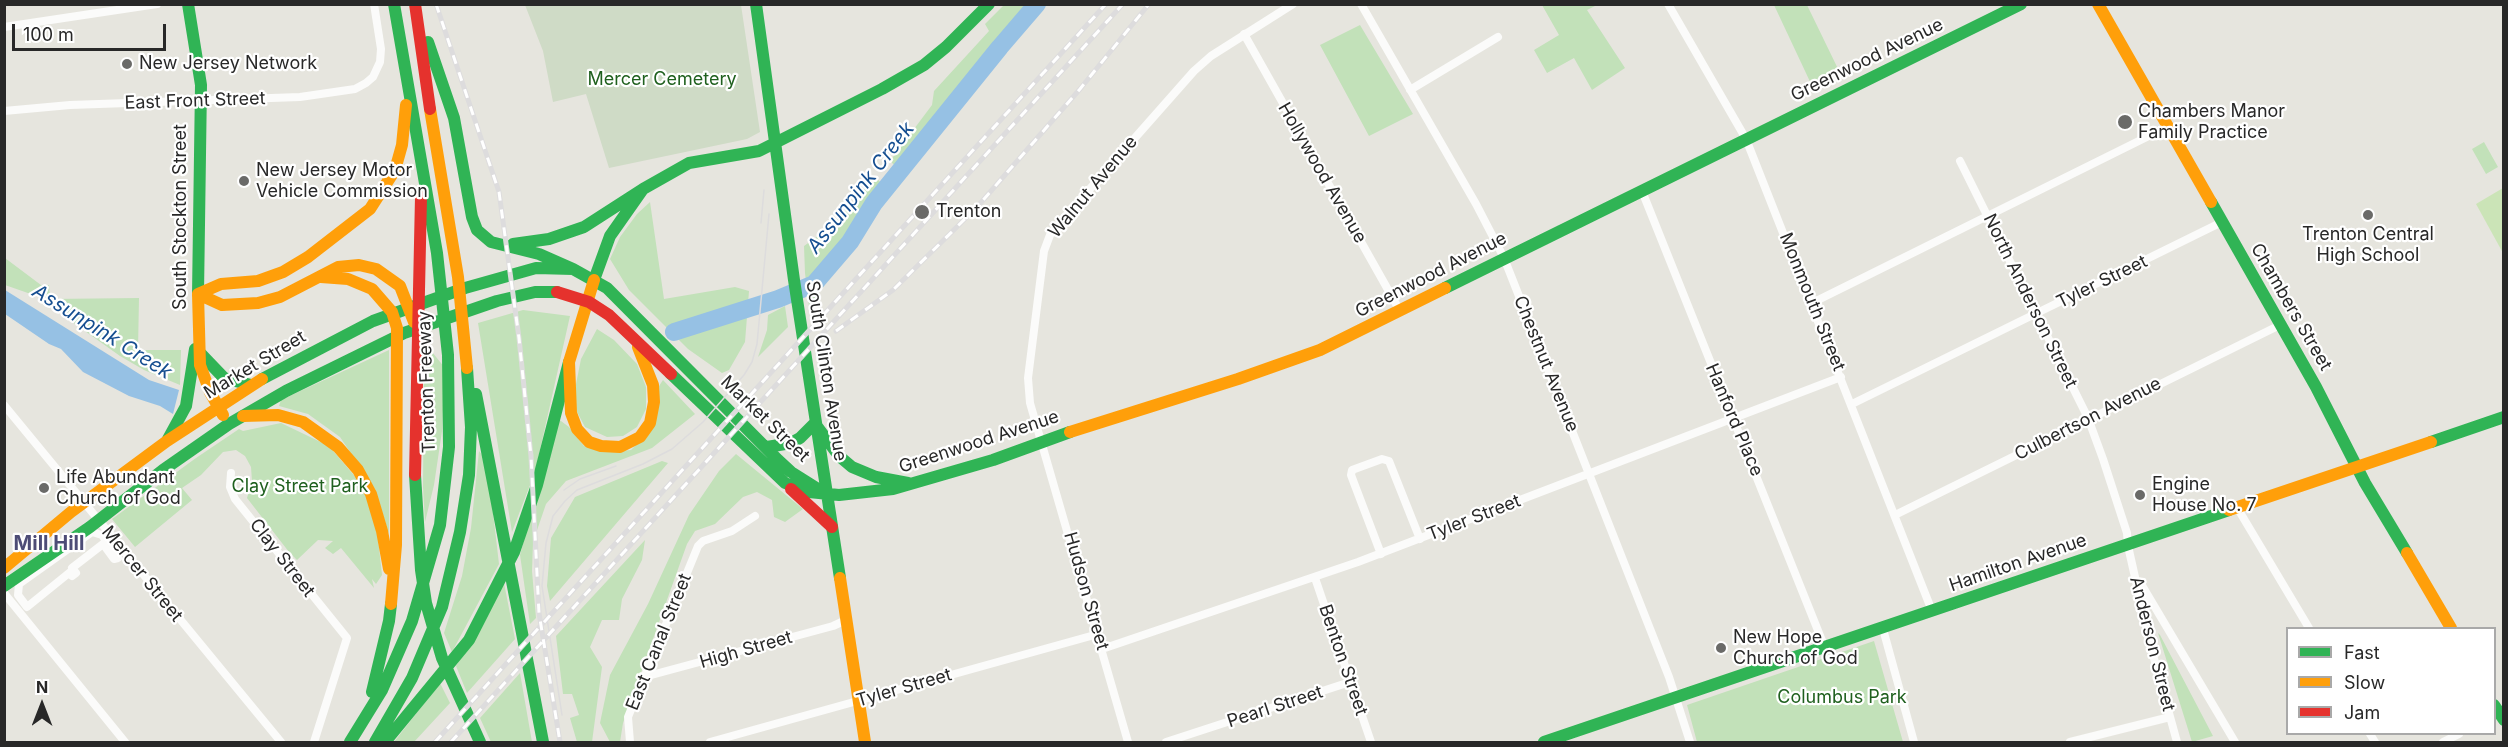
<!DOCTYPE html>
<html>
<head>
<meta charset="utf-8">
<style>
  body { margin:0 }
  #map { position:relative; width:2508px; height:747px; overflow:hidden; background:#e6e5de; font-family:Inter,sans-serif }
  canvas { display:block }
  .frame { position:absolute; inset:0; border:6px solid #282828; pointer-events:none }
  .legend { position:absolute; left:2286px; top:627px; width:210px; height:108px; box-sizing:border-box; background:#fff; border:2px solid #a9a9a9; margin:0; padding:8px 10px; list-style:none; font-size:18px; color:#282828 }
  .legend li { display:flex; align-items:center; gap:12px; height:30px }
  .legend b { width:30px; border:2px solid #a9a9a9 }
  .north { position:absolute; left:12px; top:675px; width:60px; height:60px; -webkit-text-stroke:4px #fff; paint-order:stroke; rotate:0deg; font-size:16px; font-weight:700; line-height:24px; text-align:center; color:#282828 }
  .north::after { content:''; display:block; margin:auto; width:21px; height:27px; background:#282828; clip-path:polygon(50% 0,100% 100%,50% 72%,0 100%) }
  .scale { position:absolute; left:12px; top:24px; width:154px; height:27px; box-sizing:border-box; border:3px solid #282828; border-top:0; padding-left:8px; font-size:18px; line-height:21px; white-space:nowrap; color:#282828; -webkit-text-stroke:4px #fff; paint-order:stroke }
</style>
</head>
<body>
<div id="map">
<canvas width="2508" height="747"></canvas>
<div class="frame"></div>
<ul class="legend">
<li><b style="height:8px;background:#30b455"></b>Fast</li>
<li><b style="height:8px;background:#ff9f0a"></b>Slow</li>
<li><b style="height:8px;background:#e5322d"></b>Jam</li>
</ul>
<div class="north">N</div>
<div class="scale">100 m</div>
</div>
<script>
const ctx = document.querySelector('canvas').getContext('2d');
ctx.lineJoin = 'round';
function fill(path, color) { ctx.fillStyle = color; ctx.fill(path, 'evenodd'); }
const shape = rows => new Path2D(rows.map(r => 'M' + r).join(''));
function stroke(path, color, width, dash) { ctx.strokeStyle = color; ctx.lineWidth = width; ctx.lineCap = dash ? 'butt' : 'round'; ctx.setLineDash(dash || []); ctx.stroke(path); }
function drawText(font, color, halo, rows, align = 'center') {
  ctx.font = font + ' Inter,sans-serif'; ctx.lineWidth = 4.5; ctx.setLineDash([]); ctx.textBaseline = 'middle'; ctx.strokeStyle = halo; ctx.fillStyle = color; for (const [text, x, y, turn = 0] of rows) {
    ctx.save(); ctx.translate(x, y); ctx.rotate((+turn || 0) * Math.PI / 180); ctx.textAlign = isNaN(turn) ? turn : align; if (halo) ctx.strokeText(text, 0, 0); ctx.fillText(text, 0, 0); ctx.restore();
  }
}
fill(shape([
  [1004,5,1046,5,991,65,906,176,890,161,932,105,934,91,989,31,985,24],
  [1542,5,1597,5,1587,10,1625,68,1592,90,1574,58,1547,73,1534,50,1559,35],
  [1774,5,1807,5,1841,75,1813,88],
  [1360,25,1413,114,1369,136,1320,45],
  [2484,142,2498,167,2486,174,2472,149],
  [875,177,892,193,809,306,805,273,804,246,832,226],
  [650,202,664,299,735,287,749,291,745,342,729,370,722,373,688,349,629,290,610,259,620,237,637,214],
  [5,258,41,285,49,285,50,299,139,298,138,350,181,350,180,385,144,370,120,356,68,319,45,299,5,285],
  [785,306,788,327,758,357,767,330,768,315],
  [523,310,570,316,535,472,512,532,478,323],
  [597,329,614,340,637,364,646,387,646,409,637,427,623,436,607,437,585,427,575,408,575,389,581,359],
  [389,350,389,534,375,489,340,437,308,414,279,406,281,400],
  [424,351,432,352,445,368,442,431,434,485,425,522,423,487],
  [663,380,695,414,652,448,566,481,546,504,533,542,532,571,536,618,530,624,520,555,557,418,569,427,584,446,608,452,631,450,647,434,659,386],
  [281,423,329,446,364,487,376,520,382,575,376,584,372,579,374,588,341,548,333,554,325,548,333,541,318,540,297,560,289,552,247,498,252,481,251,467,245,456,236,450,223,452,201,475,182,488,192,500,135,547,112,519,196,458,239,429,243,431],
  [479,451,487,461,499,564,452,652,444,633,462,576,471,528],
  [736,454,803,509,785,522,774,517,772,500,757,492,743,497,715,524,695,531,687,544,623,723,620,742,610,742,600,723,610,675,648,604,689,515,719,471],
  [662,461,668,463,550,601,547,586,551,538,575,497],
  [645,540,642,560,622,599,619,620,602,620,590,647,602,667,592,742,577,742,570,718,579,715,572,694,563,694,556,636],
  [504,583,515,639,467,693,456,666],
  [2158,633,2160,635,2213,736,2192,742],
  [1874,641,1903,742,1697,742,1687,705],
  [520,673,532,742,491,742,480,718],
  [440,683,450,703,414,742,394,742]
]), '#c2e1b9');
fill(shape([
  [525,5,741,5,760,132,747,139,609,168,586,94,553,102,543,51]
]), '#cfdbc6');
fill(shape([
  [2503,188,2503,253,2476,204]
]), '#cbe4b7');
fill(shape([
  [5,290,149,380,179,390,173,414,160,406,129,396,83,372,61,349,49,344,5,314]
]), '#96c1e4');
stroke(shape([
  [674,332,778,299,814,284,850,242,874,203,1000,47,1037,4]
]), '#96c1e4', 18);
stroke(shape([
  [1361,4,1476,204,1504,258,1669,677,1690,742],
  [1668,4,1746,139,1932,611],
  [4,27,157,4],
  [1244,34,1400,311],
  [1410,90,1498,37],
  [4,111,70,105,300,97,355,89,366,83,373,77,380,62,381,49,374,4],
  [1960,161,2088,418,2103,459,2127,533,2128,546,2150,644,2177,742],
  [1642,191,1825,648],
  [1812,303,2167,127],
  [1852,404,2222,222],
  [4,405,281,742],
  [231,473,230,487,235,499,347,638,314,742],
  [2238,509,2309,628],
  [1895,515,2280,325],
  [92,532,102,535,118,558,114,559,103,544,72,568,76,573,72,576,69,573,27,607,18,595,19,584,92,532],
  [1381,554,1354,483,1351,475,1352,470,1382,459,1389,461,1420,539],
  [1315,578,1371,742],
  [2140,582,2235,742],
  [4,593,125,742],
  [1883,629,1914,742],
  [1102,649,1358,562,1841,377],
  [644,677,833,626,846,620],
  [2370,734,2375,742],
  [630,742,628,717,698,546,703,541,732,531,755,516],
  [710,742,1098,634],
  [1128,742,1030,403,1028,378,1044,251,1050,235,1058,225,1194,71,1211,56,1293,4],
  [1166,742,1350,682],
  [2070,742,2170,717],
  [2443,742,2459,734]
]), '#fbfbfa', 8);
stroke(shape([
  [188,4,201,85,198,294],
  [756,4,794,280,840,578],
  [428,42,454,118,472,217,477,230,491,242,539,254,573,269],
  [2211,202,2316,387,2365,483,2407,553],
  [513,244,549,239,584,227,643,189],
  [594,280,610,236,643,189,689,163,759,151,882,89,924,65,946,47,989,4],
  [1445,288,2021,4],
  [201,354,224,378,251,385],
  [671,374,785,483,809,492,839,495,893,489,993,460,1070,432],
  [262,379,373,321,465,288,536,268,573,269,607,288,778,460,791,472,818,489],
  [476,394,543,742],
  [816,425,839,456,852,467,876,477,908,483],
  [168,439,186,406,195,349],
  [2431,442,2504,417],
  [767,447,791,443,800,438,816,422],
  [415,475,421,570,426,603,442,658,480,742],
  [4,586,90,527,163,470,229,424,286,391,404,333,497,301,535,292,557,292],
  [372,692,389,621,391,604],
  [2494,705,2504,720],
  [350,742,382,690,412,621,440,525,449,447,448,355,437,253,394,4],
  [375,742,412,678,442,607,460,532,469,475,471,427,467,368],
  [385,742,469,640,514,552,537,485,569,362],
  [1544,742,2229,510]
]), '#30b455', 12);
stroke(shape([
  [2098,4,2211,202],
  [430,109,458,277,467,368],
  [321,277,348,279,372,289,392,312,397,328,396,545,391,604],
  [594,280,569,362,571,413,577,429,589,442,601,446,620,447,640,437,650,423,654,402,653,385,638,347],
  [198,294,200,365,210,392,223,415],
  [198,294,221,284,258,281,283,272,308,257,370,209,395,170,402,145,406,105],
  [198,294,222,305,258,303,280,297,338,267,359,265,376,269,400,286,414,322],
  [243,416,278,415,303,422,338,447,358,470,371,494,382,531,389,569],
  [1070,432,1238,379,1320,350,1445,288],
  [2229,510,2431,442],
  [2407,553,2451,628],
  [4,568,71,512,167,441,262,379],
  [840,578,865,742]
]), '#ff9f0a', 12);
stroke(shape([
  [415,4,430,109],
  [557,292,589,302,609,315,671,374],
  [415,475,421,197],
  [791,489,832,527]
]), '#e5322d', 12);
stroke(shape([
  [761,223,764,190],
  [564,490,580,479,616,466],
  [562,715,542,586,546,543,553,516,565,501,577,490,643,464,672,449,703,422,744,375,752,362,757,344,769,214]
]), '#dddcdd', 1.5);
const rail = shape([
  [436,4,499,192,519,338,531,456,539,613,560,742],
  [836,331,893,290,977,207,1080,89,1149,4],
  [435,742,1106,4],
  [451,742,1123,4]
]);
stroke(rail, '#dddcdd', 5);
stroke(rail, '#fff', 3, [9]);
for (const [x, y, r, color] of [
  [127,64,6,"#6a6a68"],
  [2125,122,8,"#6a6a68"],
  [244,181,6,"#6a6a68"],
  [922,212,8,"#6a6a68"],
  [2368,215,6,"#6a6a68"],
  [44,488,6,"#6a6a68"],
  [2140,495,6,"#6a6a68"],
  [1721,648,6,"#6a6a68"]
]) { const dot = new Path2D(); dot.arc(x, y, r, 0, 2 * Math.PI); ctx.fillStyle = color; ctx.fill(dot); stroke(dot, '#fff', 2); }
drawText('18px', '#282828', '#fff', [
  ["Greenwood Avenue",1867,60,-26],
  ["East Front Street",195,101,-2],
  ["Hollywood Avenue",1322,173,60],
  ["Walnut Avenue",1093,187,-50],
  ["South Stockton Street",181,217,-90],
  ["Greenwood Avenue",1431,275,-27],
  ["Tyler Street",2102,282,-26],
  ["North Anderson Street",2030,301,64],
  ["Monmouth Street",1812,302,68],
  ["Chambers Street",2291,307,60],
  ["Chestnut Avenue",1546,364,68],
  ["Market Street",255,365,-31],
  ["South Clinton Avenue",826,371,81],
  ["Trenton Freeway",427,382,-92],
  ["Market Street",765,419,44],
  ["Culbertson Avenue",2088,419,-27],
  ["Hanford Place",1734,420,67],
  ["Greenwood Avenue",979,442,-18],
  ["Tyler Street",1474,518,-21],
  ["Clay Street",282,558,52],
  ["Hamilton Avenue",2018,563,-19],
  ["Mercer Street",142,574,51],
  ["Hudson Street",1086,591,74],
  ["East Canal Street",659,642,-68],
  ["Anderson Street",2152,644,76],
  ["High Street",746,650,-16],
  ["Benton Street",1343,660,71],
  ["Tyler Street",904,688,-16],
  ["Pearl Street",1275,707,-18]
]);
drawText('18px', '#282828', '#fff', [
  ["New Jersey Network",139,64],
  ["Chambers Manor",2138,112],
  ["Family Practice",2138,133],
  ["New Jersey Motor",256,171],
  ["Vehicle Commission",256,192],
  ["Trenton",936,212],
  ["Trenton Central",2368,235,"center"],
  ["High School",2368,256,"center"],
  ["Life Abundant",56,478],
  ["Church of God",56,499],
  ["Engine",2152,485],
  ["House No. 7",2152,506],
  ["New Hope",1733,638],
  ["Church of God",1733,659]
], 'left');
drawText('18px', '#1f601e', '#fff', [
  ["Mercer Cemetery",662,80],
  ["Clay Street Park",300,487],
  ["Columbus Park",1842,698]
]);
drawText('italic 20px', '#154e90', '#fff', [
  ["Assunpink Creek",861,188,-52],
  ["Assunpink Creek",102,332,32]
]);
drawText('bold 20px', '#4d4c76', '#fff', [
  ["Mill Hill",49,544]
]);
</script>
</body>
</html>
